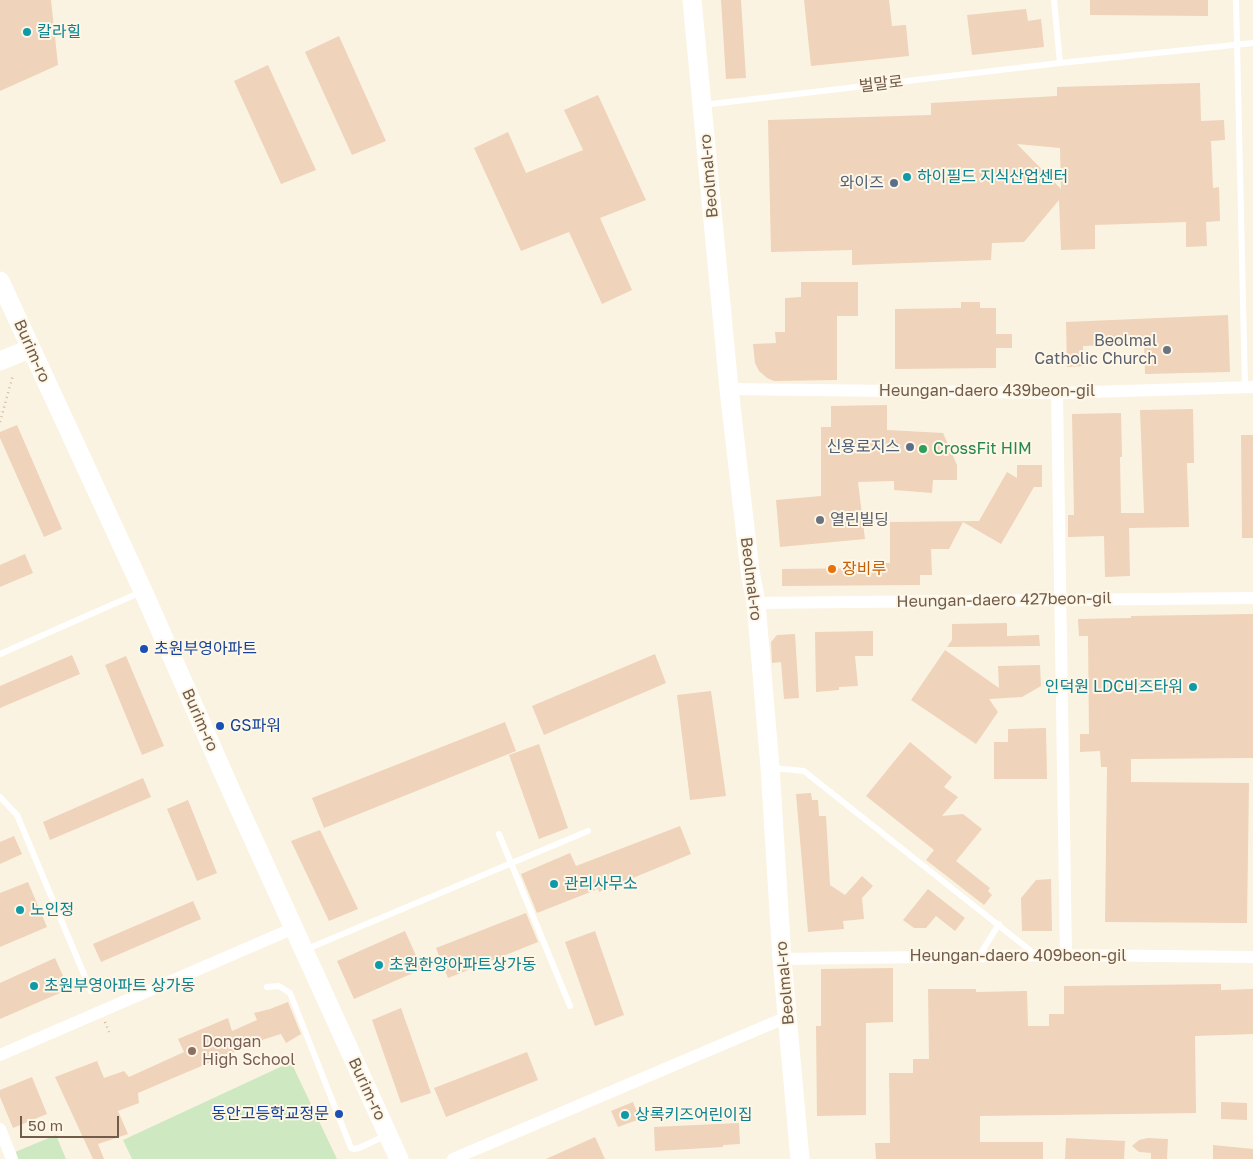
<!DOCTYPE html>
<html>
<head>
<meta charset="utf-8">
<style>
  body { margin:0 }
  #map { position:relative; width:1253px; height:1159px; overflow:hidden; background:#fbf3e1; font-family:"Golos Text",sans-serif }
  canvas { display:block }
  .scale { position:absolute; left:20px; top:1116px; width:99px; height:22px; box-sizing:border-box; border:2px solid #715b49; border-top:0; padding-left:6px; font-size:15px; line-height:18px; white-space:nowrap; color:#715b49; -webkit-text-stroke:4px #fef7e7; paint-order:stroke }
</style>
</head>
<body>
<div id="map">
<canvas width="1253" height="1159"></canvas>
<div class="scale">50 m</div>
</div>
<script>
const ctx = document.querySelector('canvas').getContext('2d');
ctx.lineJoin = 'round';
function fill(path, color) { ctx.fillStyle = color; ctx.fill(path, 'evenodd'); }
const shape = rows => new Path2D(rows.map(r => 'M' + r).join(''));
function stroke(path, color, width, dash) { ctx.strokeStyle = color; ctx.lineWidth = width; ctx.lineCap = dash ? 'butt' : 'round'; ctx.setLineDash(dash || []); ctx.stroke(path); }
function drawText(font, color, halo, rows, align = 'center') {
  ctx.font = font + ' "Golos Text","Noto Sans KR",sans-serif'; ctx.lineWidth = 4; ctx.setLineDash([]); ctx.textBaseline = 'middle'; ctx.strokeStyle = halo; ctx.fillStyle = color; for (const [text, x, y, turn = 0] of rows) {
    ctx.save(); ctx.translate(x, y); ctx.rotate((+turn || 0) * Math.PI / 180); ctx.textAlign = isNaN(turn) ? turn : align; if (halo) ctx.strokeText(text, 0, 0); ctx.fillText(text, 0, 0); ctx.restore();
  }
}
fill(shape([
  [291,1062,337,1159,132,1159,123,1140],
  [56,1135,66,1159,18,1159,15,1152]
]), '#cee8c1');
fill(shape([
  [0,0,51,0,58,65,0,91],
  [721,0,741,0,746,78,726,79],
  [804,0,889,0,892,26,906,25,909,56,811,66],
  [1090,0,1208,0,1208,16,1090,15],
  [1026,9,1028,21,1041,19,1044,47,972,55,967,15],
  [339,36,386,141,352,155,305,52],
  [268,65,316,170,281,184,234,81],
  [1200,83,1201,121,1224,120,1225,140,1211,141,1213,188,1219,187,1220,221,1206,222,1207,246,1186,247,1186,222,1095,225,1095,249,1061,250,1059,200,1024,242,992,243,991,260,852,265,852,250,771,252,768,120,931,115,931,103,1057,96,1057,87],
  [1017,144,1060,148,1061,189],
  [598,95,646,200,600,218,632,290,602,304,569,232,521,251,474,148,508,132,526,173,583,150,564,110],
  [801,282,858,282,858,316,837,316,837,380,774,381,767,378,759,371,755,363,753,344,776,343,775,332,785,332,785,298,801,297],
  [961,302,980,302,980,308,996,308,996,334,1012,334,1012,348,996,348,996,368,895,369,895,309,961,308],
  [1228,315,1230,372,1145,374,1144,344,1083,346,1083,366,1067,367,1066,322],
  [887,405,887,430,943,433,957,465,957,480,933,480,932,493,894,490,894,481,858,482,865,539,780,547,776,500,821,496,821,427,831,427,831,406],
  [1193,409,1194,463,1187,463,1189,527,1129,528,1130,576,1105,577,1104,536,1068,537,1068,515,1074,515,1072,414,1121,413,1122,457,1120,457,1121,513,1144,513,1140,410],
  [17,425,62,529,44,537,0,438,0,432],
  [1241,435,1253,435,1253,538,1242,538],
  [1017,465,1042,465,1042,487,1034,487,1001,544,963,522,949,549,931,549,932,575,920,575,920,585,782,586,782,569,873,568,873,563,890,563,890,522,979,521,1007,472,1017,478],
  [25,554,33,573,0,587,0,565],
  [1253,614,1253,758,1131,759,1131,782,1249,783,1247,923,1105,922,1107,767,1101,767,1100,751,1080,752,1080,734,1089,734,1088,636,1079,636,1078,619,1131,618,1131,616],
  [1007,623,1007,636,1039,635,1040,646,947,647,952,640,952,624],
  [873,631,873,656,855,656,858,686,839,687,839,690,816,692,815,632],
  [795,634,799,698,784,699,781,662,772,663,771,642,777,635],
  [945,650,999,688,998,666,1040,665,1041,686,1022,697,989,699,998,712,976,744,911,700],
  [655,654,666,683,544,735,532,706],
  [72,655,80,674,0,708,0,686],
  [126,656,164,746,142,755,105,665],
  [711,691,726,796,690,800,677,695],
  [505,722,516,751,324,828,312,798],
  [1046,728,1047,779,994,779,994,742,1008,742,1008,729],
  [910,742,952,777,944,787,958,797,942,816,963,814,982,829,956,861,990,888,988,891,992,895,984,905,926,860,934,850,866,796],
  [539,744,568,828,539,839,509,755],
  [143,778,151,797,50,840,43,822],
  [811,793,812,800,818,800,819,816,826,816,830,885,845,895,862,876,873,886,862,898,864,919,843,921,844,929,808,932,796,794],
  [188,800,217,873,197,881,167,809],
  [680,826,691,854,599,892,598,889,537,913,521,874,570,853,576,866],
  [320,830,358,909,329,921,291,841],
  [14,836,22,854,0,864,0,842],
  [1051,879,1052,931,1022,931,1021,898,1036,880],
  [28,882,47,927,0,947,0,893],
  [928,889,965,918,955,931,936,916,926,928,914,928,903,920],
  [193,901,201,919,101,962,93,944],
  [526,913,538,942,448,978,436,948],
  [405,931,422,969,354,999,337,961],
  [595,931,624,1015,595,1026,565,942],
  [55,958,69,989,0,1019,0,983],
  [893,968,893,1022,866,1023,866,1115,817,1116,816,1026,821,1026,821,969],
  [1221,984,1221,990,1253,989,1253,1034,1195,1036,1196,1113,980,1116,980,1142,1043,1142,1043,1159,876,1159,875,1143,890,1143,889,1073,913,1073,913,1059,929,1059,928,989,976,989,976,992,1027,991,1028,1026,1049,1026,1049,1014,1064,1014,1064,986],
  [288,1002,301,1034,286,1043,281,1034,265,1039,138,1093,139,1103,118,1111,128,1134,98,1144,104,1159,93,1159,55,1077,97,1061,104,1078,124,1071,129,1077,184,1052,178,1039,228,1018,232,1031,257,1020,254,1013,270,1009],
  [401,1008,431,1093,401,1103,372,1020],
  [527,1052,538,1080,446,1117,434,1088],
  [32,1077,47,1114,13,1128,0,1097,0,1090],
  [633,1102,640,1119,618,1127,611,1111],
  [1221,1102,1247,1103,1247,1120,1221,1119],
  [739,1123,740,1144,723,1145,723,1147,655,1151,654,1127],
  [595,1137,605,1159,546,1159],
  [1066,1138,1125,1141,1124,1159,1065,1159],
  [1148,1138,1168,1139,1167,1159,1151,1159,1151,1153,1139,1152,1132,1146,1139,1140],
  [1213,1145,1253,1149,1253,1159,1213,1159]
]), '#efd3ba');
stroke(shape([
  [0,422,13,375],
  [105,1022,109,1032]
]), '#d4b79e', 2.5, [1, 4]);
stroke(shape([
  [1054,0,1060,63],
  [1236,0,1245,387],
  [703,105,1060,63,1253,43],
  [0,654,141,592],
  [773,768,804,771,1036,955],
  [0,797,17,815,91,991],
  [499,834,570,1006],
  [307,949,588,831],
  [979,956,999,924],
  [267,987,279,986,290,993,351,1148,354,1149,359,1148,387,1135]
]), '#fff', 6);
stroke(shape([
  [729,389,1057,393,1253,387],
  [1057,393,1066,955],
  [756,603,1253,598],
  [782,959,1066,955,1253,957],
  [0,1055,294,928],
  [0,1129,12,1159],
  [453,1159,787,1017]
]), '#fff', 12);
stroke(shape([
  [692,0,729,389,750,571,756,603,770,767,782,959,800,1159],
  [0,281,143,591,229,786,399,1159],
  [0,361,30,349]
]), '#fff', 19);
for (const [x, y, r, color] of [
  [27,32,5,"#0f9aa8"],
  [907,177,5,"#0f9aa8"],
  [894,183,5,"#5c6f8a"],
  [1167,350,5,"#6b7280"],
  [910,447,5,"#5c6f8a"],
  [923,449,5,"#2e9e5b"],
  [820,520,5,"#6b7280"],
  [832,569,5,"#e8710a"],
  [144,649,5,"#1a4fb4"],
  [1193,687,5,"#0f9aa8"],
  [220,726,5,"#1a4fb4"],
  [554,884,5,"#0f9aa8"],
  [20,910,5,"#0f9aa8"],
  [379,965,5,"#0f9aa8"],
  [34,986,5,"#0f9aa8"],
  [192,1051,5,"#8d6e63"],
  [339,1114,5,"#1a4fb4"],
  [625,1115,5,"#0f9aa8"]
]) { const dot = new Path2D(); dot.arc(x, y, r, 0, 2 * Math.PI); ctx.fillStyle = color; ctx.fill(dot); stroke(dot, '#fef7e7', 2); }
drawText('16px', '#0d838f', '#fef7e7', [
  ["칼라힐",37,32],
  ["하이필드 지식산업센터",917,177],
  ["인덕원 LDC비즈타워",1183,687,"right"],
  ["관리사무소",564,884],
  ["노인정",30,910],
  ["초원한양아파트상가동",389,965],
  ["초원부영아파트 상가동",44,986],
  ["상록키즈어린이집",635,1115]
], 'left');
drawText('16px', '#715b49', '#fef7e7', [
  ["벌말로",881,84,-7],
  ["Beolmal-ro",709,176,-95],
  ["Burim-ro",32,351,66],
  ["Heungan-daero 439beon-gil",987,391],
  ["Beolmal-ro",751,579,83],
  ["Heungan-daero 427beon-gil",1004,600,-1],
  ["Burim-ro",200,720,66],
  ["Heungan-daero 409beon-gil",1018,956],
  ["Beolmal-ro",785,983,-95],
  ["Burim-ro",367,1089,65]
]);
drawText('16px', '#4e5e75', '#fef7e7', [
  ["와이즈",884,183],
  ["신용로지스",900,447]
], 'right');
drawText('16px', '#5b616d', '#fef7e7', [
  ["Beolmal",1157,341],
  ["Catholic Church",1157,359],
  ["열린빌딩",830,520,"left"]
], 'right');
drawText('16px', '#27864d', '#fef7e7', [
  ["CrossFit HIM",933,449]
], 'left');
drawText('16px', '#c56008', '#fef7e7', [
  ["장비루",842,569]
], 'left');
drawText('16px', '#164399', '#fef7e7', [
  ["초원부영아파트",154,649],
  ["GS파워",230,726],
  ["동안고등학교정문",329,1114,"right"]
], 'left');
drawText('16px', '#785e54', '#fef7e7', [
  ["Dongan",202,1042],
  ["High School",202,1060]
], 'left');
</script>
</body>
</html>
